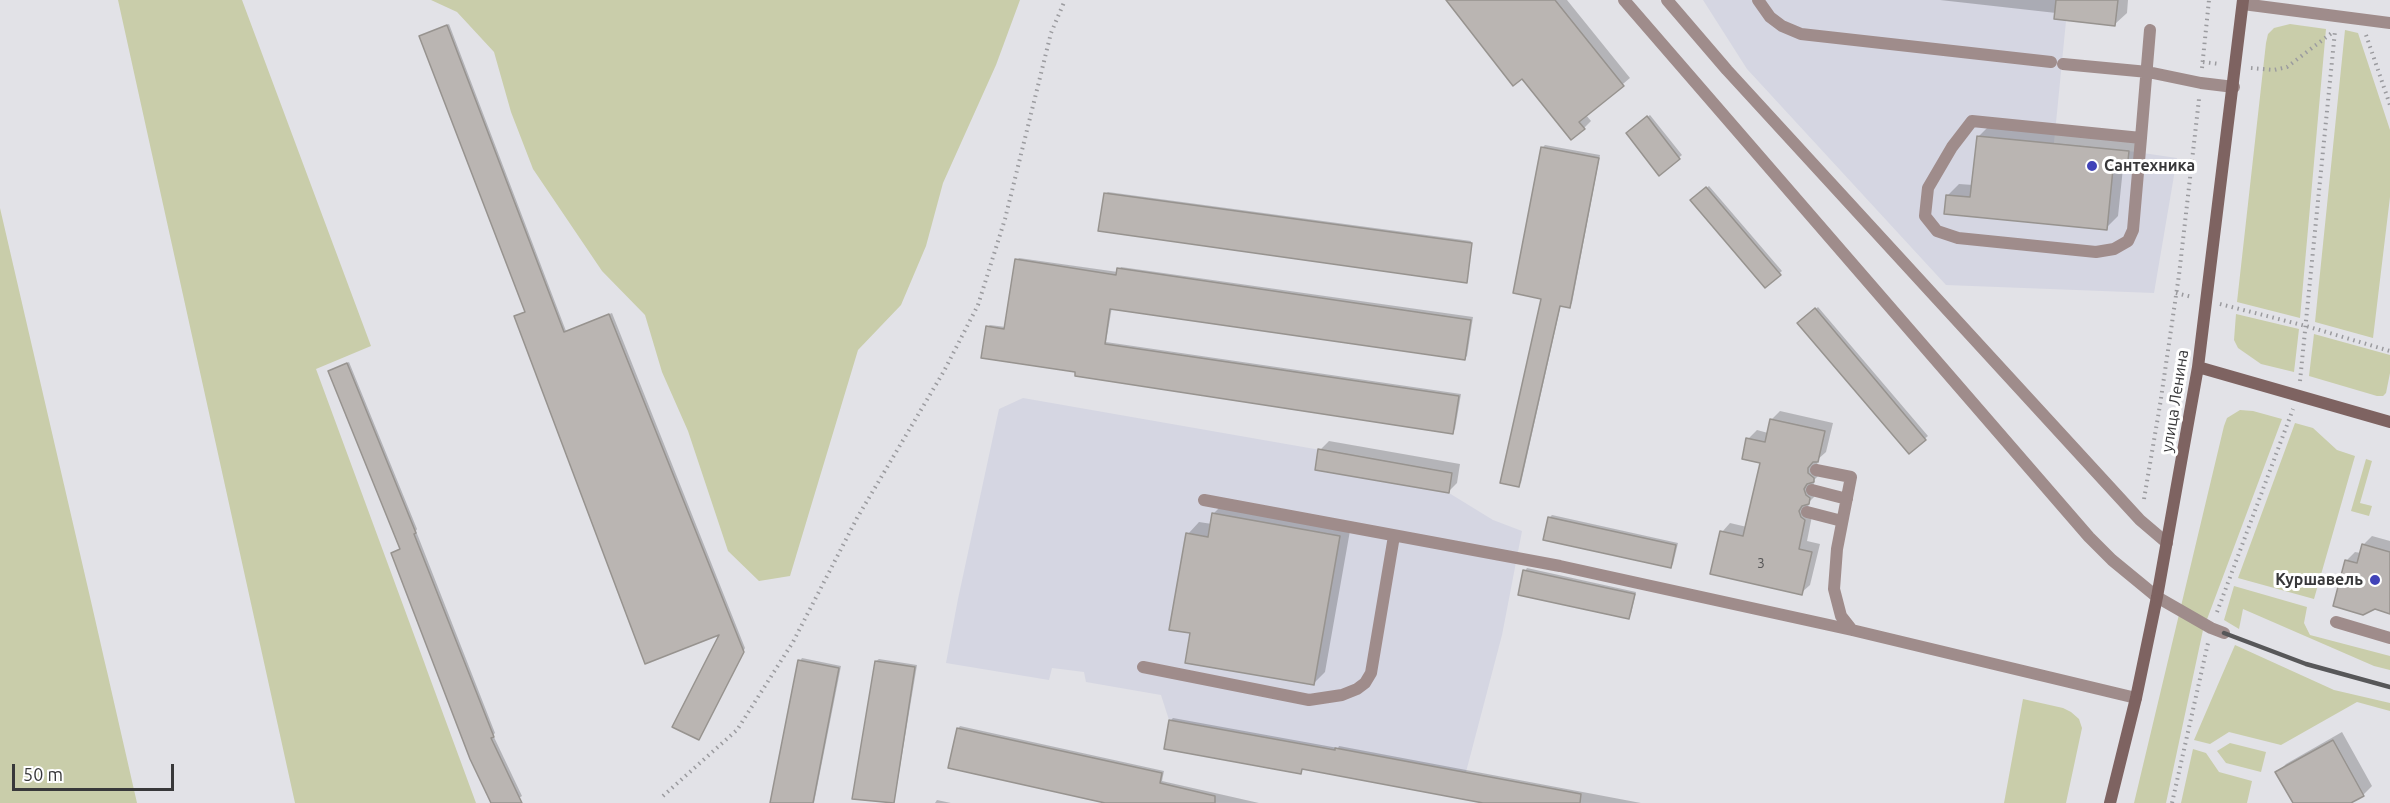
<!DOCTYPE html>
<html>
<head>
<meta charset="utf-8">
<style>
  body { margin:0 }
  #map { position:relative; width:2390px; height:803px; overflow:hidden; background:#e2e2e7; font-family:Ubuntu,sans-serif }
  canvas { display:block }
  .scale { position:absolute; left:12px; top:764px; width:162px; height:27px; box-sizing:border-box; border:3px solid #38383a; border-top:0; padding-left:8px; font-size:18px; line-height:21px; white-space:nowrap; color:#38383a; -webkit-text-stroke:4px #fff; paint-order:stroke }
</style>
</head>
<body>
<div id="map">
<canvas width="2390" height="803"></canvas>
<div class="scale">50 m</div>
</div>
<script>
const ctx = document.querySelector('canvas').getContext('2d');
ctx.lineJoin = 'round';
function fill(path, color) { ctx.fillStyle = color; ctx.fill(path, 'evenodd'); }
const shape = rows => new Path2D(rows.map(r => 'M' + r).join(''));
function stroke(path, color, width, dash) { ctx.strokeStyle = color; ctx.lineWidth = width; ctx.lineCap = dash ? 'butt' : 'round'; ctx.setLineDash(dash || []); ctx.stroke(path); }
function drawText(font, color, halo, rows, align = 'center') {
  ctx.font = font + ' Ubuntu,sans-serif'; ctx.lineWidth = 6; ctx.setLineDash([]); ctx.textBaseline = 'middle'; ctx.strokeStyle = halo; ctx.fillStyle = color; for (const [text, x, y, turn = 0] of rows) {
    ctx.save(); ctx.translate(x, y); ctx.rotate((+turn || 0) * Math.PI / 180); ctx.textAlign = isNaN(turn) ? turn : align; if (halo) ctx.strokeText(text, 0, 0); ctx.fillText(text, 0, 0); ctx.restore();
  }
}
fill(shape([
  [1703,0,2118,0,2115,26,2066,21,2054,143,2129,151,2177,158,2154,293,1946,285,1747,69],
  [1023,398,1452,473,1449,493,1493,520,1522,531,1502,635,1466,772,1169,720,1161,695,1086,682,1084,672,1052,668,1049,680,946,663,958,599,999,409]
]), '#d5d6e2');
fill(shape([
  [118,0,242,0,371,346,316,369,476,803,295,803],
  [431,0,1020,0,996,65,943,183,926,246,901,305,858,350,790,576,759,581,728,551,688,431,662,372,645,315,602,271,533,169,511,112,494,52,457,12],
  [2290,24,2326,29,2300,318,2237,302,2266,43,2268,34,2274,28],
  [2345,30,2358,33,2390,130,2390,197,2373,338,2315,322],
  [0,208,90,597,137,803,0,803],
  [2236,314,2299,329,2294,372,2261,364,2238,348,2234,340],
  [2314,334,2390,355,2390,373,2386,393,2383,396,2377,396,2309,376],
  [2240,410,2253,411,2282,419,2203,630,2166,803,2134,803,2224,426,2227,418],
  [2295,423,2313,428,2337,450,2355,456,2314,599,2238,578],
  [2366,459,2372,461,2360,503,2372,506,2369,516,2351,511],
  [2234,586,2307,607,2304,623,2310,635,2390,656,2390,670,2374,666,2243,609,2239,629,2224,620],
  [2235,645,2334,690,2390,703,2390,711,2357,702,2281,745,2229,732,2210,744,2194,740],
  [2023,699,2063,708,2071,712,2079,719,2082,728,2066,803,2004,803],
  [2230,743,2266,752,2261,772,2226,763,2217,751],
  [2193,749,2206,753,2219,772,2252,781,2247,803,2181,803]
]), '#c9cdaa');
fill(shape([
  [1447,0,1567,0,1630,78,1586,115,1591,121,1584,128,1522,77],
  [1940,0,2128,0,2127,13,2115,24,2056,13],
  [449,24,566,331,612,313,745,648,701,736,722,632,515,317,526,311,421,36],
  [1650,115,1682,155,1659,174,1630,131],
  [1990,125,2140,139,2138,156,2127,168,2123,168,2118,216,2106,228,1947,196,1959,184,1973,185,1978,137],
  [1545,145,1600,155,1572,303,1570,306,1561,304,1521,483,1518,485,1543,297,1542,148],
  [1709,186,1782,271,1765,286,1692,200],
  [1108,192,1471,241,1465,280,1105,194],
  [1019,258,1118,272,1121,267,1473,317,1467,356,1465,358,1112,307,1106,342,1461,394,1455,429,1453,432,1077,370,987,327,990,325,1006,327,1017,260],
  [1818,307,1928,436,1909,452,1799,323],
  [349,362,417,529,416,531,495,733,493,735,522,796,511,803,493,803,393,553,401,548,330,371],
  [1780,411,1833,423,1826,452,1816,461,1822,472,1813,481,1817,494,1808,503,1809,509,1813,511,1807,541,1820,544,1810,585,1801,593,1722,532,1730,523,1747,527,1762,462,1748,439,1757,430,1768,433,1771,420],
  [1329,441,1460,464,1457,483,1448,492,1320,450],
  [1225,502,1351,525,1325,672,1313,684,1192,632,1188,534,1199,522,1212,524,1213,514],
  [1552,515,1678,543,1673,564,1671,567,1549,518],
  [2372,536,2390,541,2390,612,2346,561,2355,552,2361,553,2363,545],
  [1527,568,1636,592,1631,614,1629,617,1525,571],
  [802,658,841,666,814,803,771,803,800,661],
  [879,659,917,665,894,803,854,798,876,661],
  [1173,718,1338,748,1339,746,1641,803,1491,803,1303,768,1300,772,1170,721],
  [960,726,1164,771,1162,781,1259,803,1112,803,958,729],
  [2342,732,2372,786,2363,795,2348,803,2294,803,2277,773,2286,764],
  [937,800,951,803,935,803]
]), '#0003');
const building = shape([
  [1446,0,1555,0,1624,86,1579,122,1585,129,1571,140,1522,79,1513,86,1446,0],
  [2056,0,2118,0,2115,26,2054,19,2056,0],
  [447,25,564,332,609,314,744,652,699,740,672,727,719,635,645,664,514,316,525,312,419,36,447,25],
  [1647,116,1680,159,1659,176,1626,133,1647,116],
  [1977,136,2129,151,2127,170,2113,169,2107,230,1944,214,1946,195,1970,197,1977,136],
  [1541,147,1599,158,1570,308,1560,306,1519,487,1500,483,1541,299,1513,293,1541,147],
  [1706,187,1781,275,1765,288,1690,200,1706,187],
  [1104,193,1472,243,1467,283,1098,231,1104,193],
  [1015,259,1116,275,1117,268,1471,320,1465,360,1110,309,1105,344,1459,396,1453,434,1075,376,1075,372,981,358,986,326,1004,329,1015,259],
  [1815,308,1926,440,1909,454,1797,323,1815,308],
  [347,363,416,533,414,534,494,737,491,738,522,803,491,803,470,759,391,553,400,549,328,371,347,363],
  [1770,419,1825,431,1818,462,1813,462,1808,468,1808,473,1814,478,1814,482,1807,484,1804,489,1806,495,1810,498,1809,504,1802,506,1799,511,1801,517,1805,520,1799,549,1812,552,1802,595,1710,574,1720,531,1743,536,1760,463,1742,459,1746,438,1765,442,1770,419],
  [1318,449,1452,473,1449,493,1315,470,1318,449],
  [1212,513,1340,536,1314,685,1185,663,1190,633,1169,630,1186,533,1208,537,1212,513],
  [1548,517,1676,545,1671,568,1543,540,1548,517],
  [2362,544,2390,552,2390,614,2375,609,2363,615,2333,606,2345,560,2357,563,2362,544],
  [1523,570,1635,594,1629,619,1518,595,1523,570],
  [798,660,839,668,813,803,770,803,798,660],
  [875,661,915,667,894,803,852,799,875,661],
  [1169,720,1335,750,1335,748,1581,794,1580,803,1483,803,1302,769,1301,774,1164,749,1169,720],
  [957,728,1162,773,1160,783,1215,796,1215,803,1105,803,948,768,957,728],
  [2333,740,2364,796,2351,803,2293,803,2275,772,2333,740]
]);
fill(building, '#bab5b2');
stroke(building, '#97938f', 1.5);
stroke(shape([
  [2366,35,2390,105],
  [2203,62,2220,64],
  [2202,68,2209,0],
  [2251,68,2274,70,2287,67,2333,32],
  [2176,293,2192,297],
  [2220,304,2306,326,2390,351],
  [2300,381,2335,31],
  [2144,499,2160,405,2179,275,2199,99],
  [2217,612,2293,409],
  [663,796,737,730,793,642,857,518,944,371,978,305,1005,219,1051,33,1065,0],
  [2172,803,2208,643]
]), '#9b9b9f', 4, [1.5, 4.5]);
stroke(shape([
  [1758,0,1770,17,1782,26,1801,34,2051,62],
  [2243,4,2390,23],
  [2063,64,2148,72,2201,83,2234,87],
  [2141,138,2133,230,2128,241,2114,249,2096,252,1958,238,1937,231,1925,216,1928,188,1952,147,1972,121,2141,138,2150,30],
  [1816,470,1851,477,1837,549,1834,589,1841,616,1852,630],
  [1812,490,1847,499],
  [1204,500,1560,566,1852,630,2136,698],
  [1807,512,1842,521],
  [2336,622,2390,638],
  [1143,667,1309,700,1342,695,1357,689,1365,683,1371,673,1394,536]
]), '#9f8c8b', 12);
stroke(shape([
  [1624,0,2089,537,2112,560,2157,597,2211,628,2224,633],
  [1667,0,1727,70,2140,520,2167,543]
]), '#9f8c8b', 12);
stroke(shape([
  [2198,367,2390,422],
  [2110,803,2136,698,2157,597,2198,367,2243,0]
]), '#7e6361', 12);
stroke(shape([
  [2224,633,2306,664,2390,687]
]), '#575759', 4.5);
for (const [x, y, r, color] of [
  [2092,166,6,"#4143b8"],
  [2375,580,6,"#4143b8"]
]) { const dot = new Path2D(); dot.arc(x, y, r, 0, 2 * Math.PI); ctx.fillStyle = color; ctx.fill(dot); stroke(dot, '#fff', 2); }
drawText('14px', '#585758', null, [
  ["3",1761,563]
]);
drawText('bold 16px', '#38383a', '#fff', [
  ["Сантехника",2104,166],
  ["Куршавель",2363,580,"right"]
], 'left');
drawText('16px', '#38383a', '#fff', [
  ["улица Ленина",2175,401,-81]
]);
</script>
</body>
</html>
